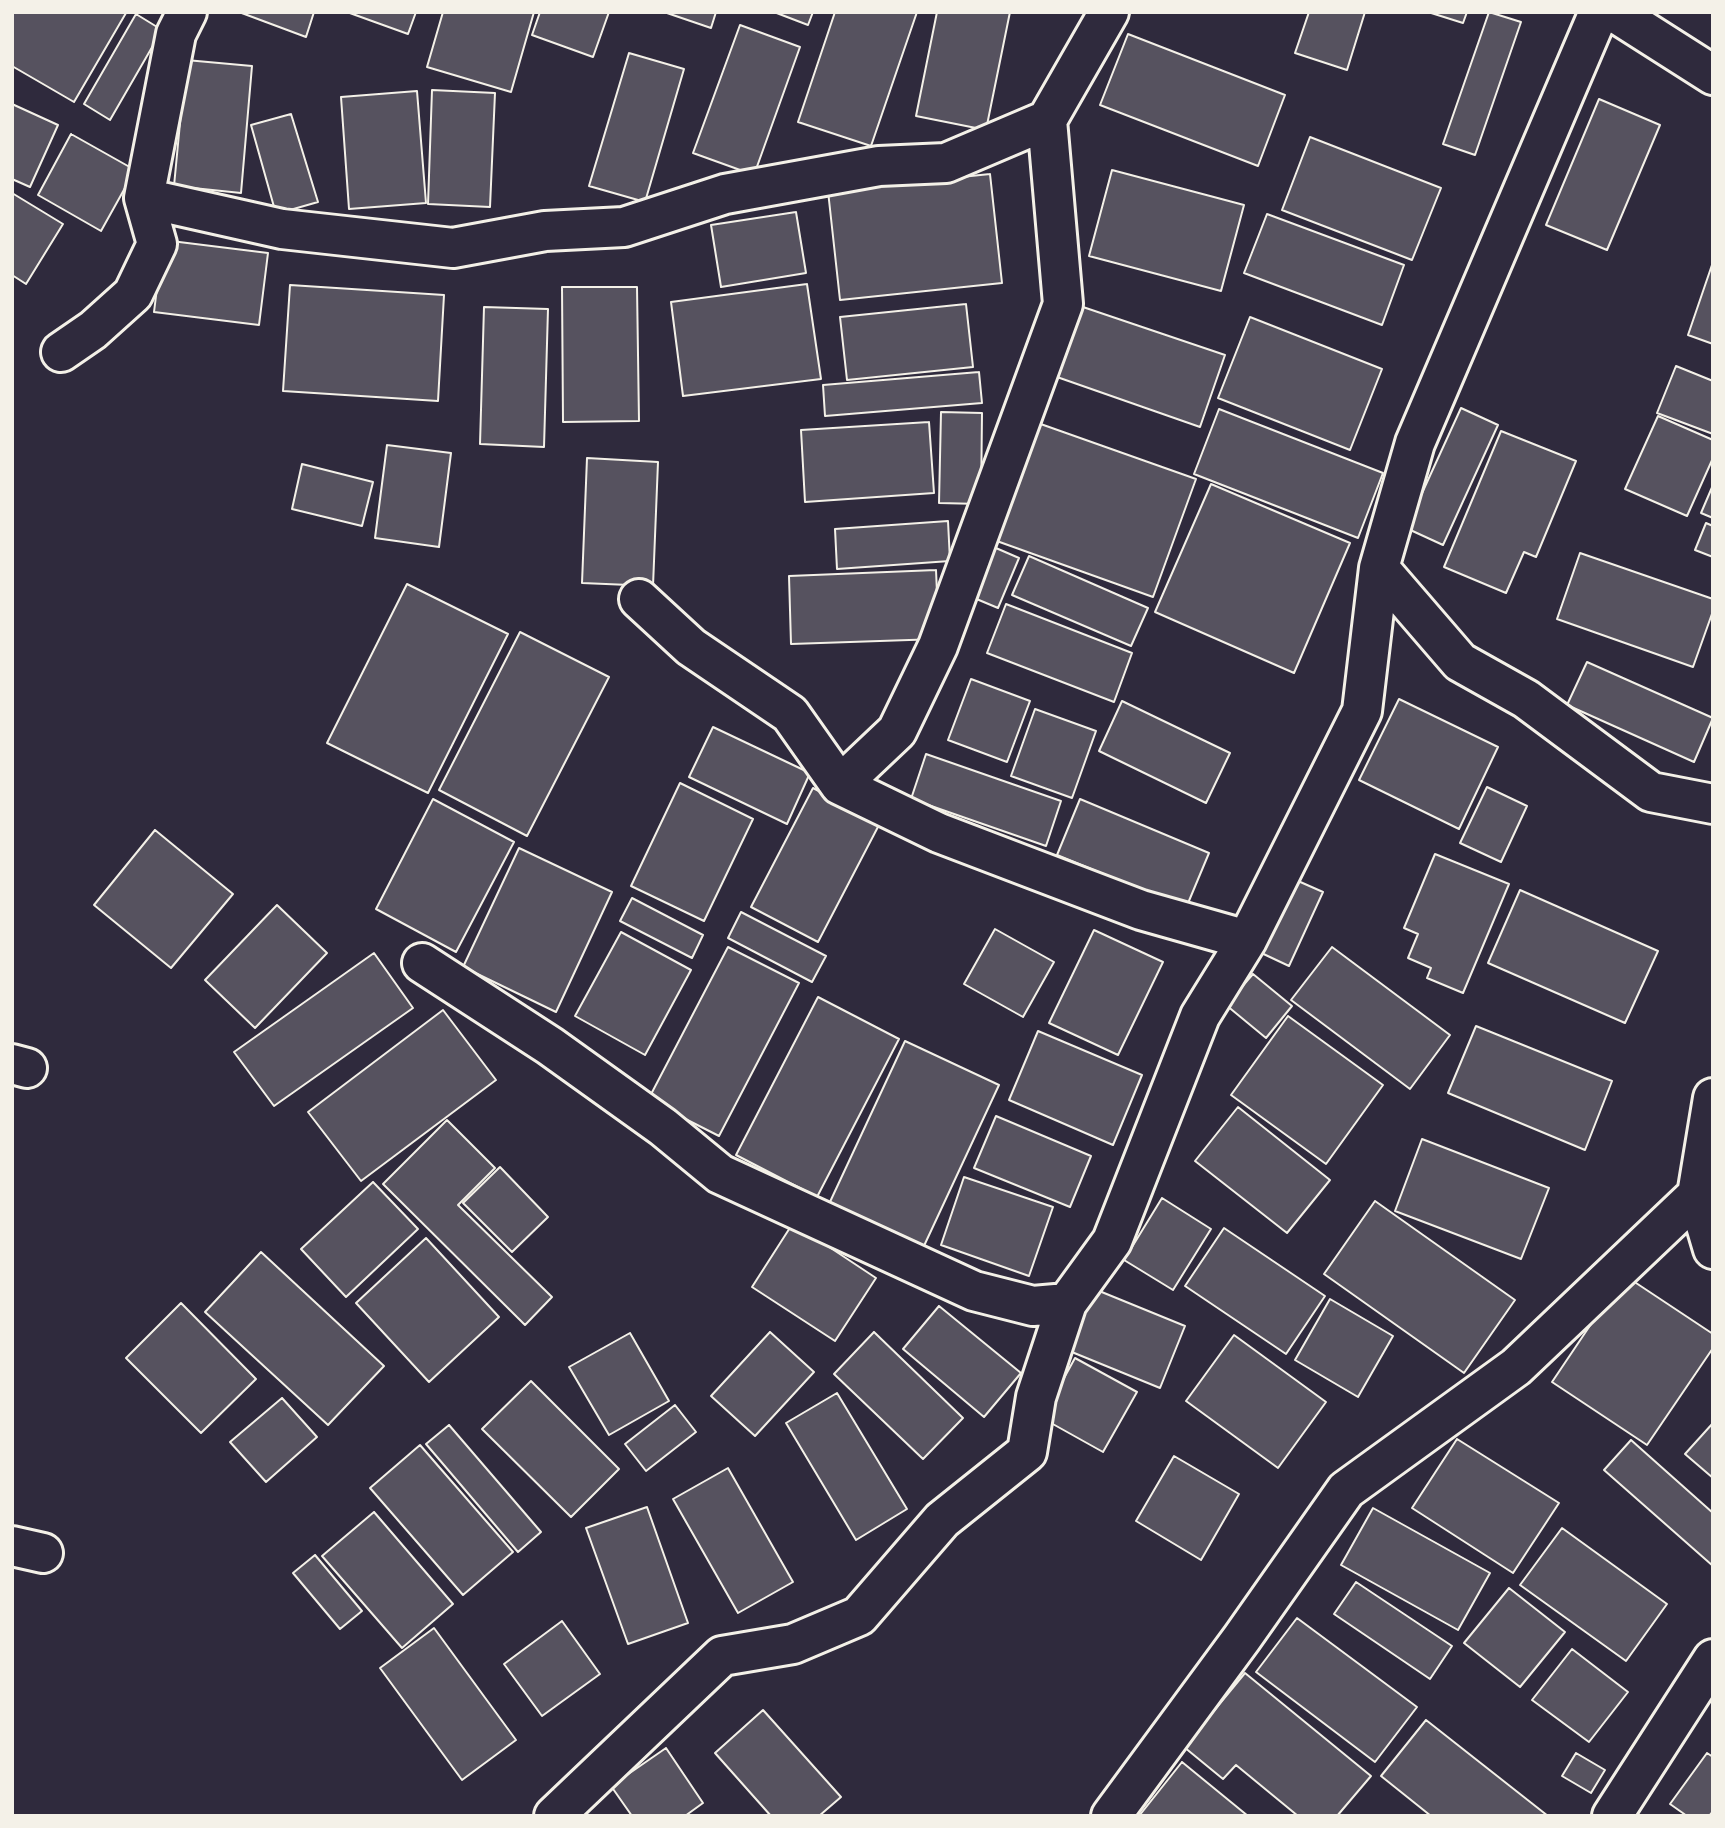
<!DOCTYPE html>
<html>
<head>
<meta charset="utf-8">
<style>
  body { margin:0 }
  #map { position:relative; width:1725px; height:1828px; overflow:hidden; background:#2f2a3d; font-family:Dekko,sans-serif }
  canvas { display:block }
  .frame { position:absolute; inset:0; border:14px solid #f4f1e8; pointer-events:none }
</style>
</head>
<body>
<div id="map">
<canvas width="1725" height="1828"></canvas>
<div class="frame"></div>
</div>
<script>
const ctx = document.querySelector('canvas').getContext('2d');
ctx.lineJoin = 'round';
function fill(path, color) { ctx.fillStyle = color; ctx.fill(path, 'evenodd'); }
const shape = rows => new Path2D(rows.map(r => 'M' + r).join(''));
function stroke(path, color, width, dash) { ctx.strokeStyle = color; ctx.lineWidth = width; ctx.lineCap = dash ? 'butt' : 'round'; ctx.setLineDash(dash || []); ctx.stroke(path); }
const building = shape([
  [12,12,125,12,126,13,74,102,12,66,12,12],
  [239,12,314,12,306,37,239,12],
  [347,12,416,12,408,34,347,12],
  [443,12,534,12,511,92,427,67,443,12],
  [540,12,609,12,593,57,532,35,540,12],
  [664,12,716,12,711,28,664,12],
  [774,12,813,12,808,25,774,12],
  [835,12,917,12,871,146,798,122,835,12],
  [937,12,1010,12,986,130,916,116,937,12],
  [1309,12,1365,12,1347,70,1295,53,1309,12],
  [1428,12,1467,12,1463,23,1428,12],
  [1489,12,1521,22,1475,155,1443,144,1489,12],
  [136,14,162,30,110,120,84,104,136,14],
  [740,25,800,47,754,175,693,153,740,25],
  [1128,34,1285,95,1258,166,1100,105,1128,34],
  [629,53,684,69,645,202,589,186,629,53],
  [186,60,252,66,241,193,174,186,186,60],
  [432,90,495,93,490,207,428,204,432,90],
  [417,91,426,203,349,209,341,97,417,91],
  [1599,99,1660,125,1607,250,1546,225,1599,99],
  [12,104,58,125,30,187,12,179,12,104],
  [291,114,318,202,276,214,251,125,291,114],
  [71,134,135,170,101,231,38,195,71,134],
  [1310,137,1441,188,1412,260,1282,210,1310,137],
  [1112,170,1244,205,1221,291,1089,256,1112,170],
  [990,174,1002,283,840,300,828,191,990,174],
  [12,193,63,224,26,284,12,275,12,193],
  [796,212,806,273,721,287,711,225,796,212],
  [1267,214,1404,265,1382,325,1244,273,1267,214],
  [163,240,268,253,259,325,154,312,163,240],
  [1713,262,1713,344,1688,335,1713,262],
  [807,284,821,379,683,396,671,302,807,284],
  [290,285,444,295,438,401,283,391,290,285],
  [562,287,637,287,639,421,563,422,562,287],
  [966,304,973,367,847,380,840,317,966,304],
  [1080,306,1225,355,1200,427,1057,377,1080,306],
  [484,307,548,309,544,447,480,444,484,307],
  [1250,317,1382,369,1350,450,1218,398,1250,317],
  [1676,366,1713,381,1713,434,1657,413,1676,366],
  [979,372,982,403,825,416,823,385,979,372],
  [1461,408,1498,425,1443,545,1406,528,1461,408],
  [1219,409,1383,473,1358,538,1194,474,1219,409],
  [941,412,982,413,981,504,939,503,941,412],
  [1658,416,1713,440,1713,458,1687,516,1625,489,1658,416],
  [929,422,934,493,805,502,801,430,929,422],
  [1035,422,1196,479,1153,597,994,540,1035,422],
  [1501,431,1576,461,1536,557,1524,552,1506,593,1444,567,1501,431],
  [387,445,451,453,439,547,375,538,387,445],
  [587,458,658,462,653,586,582,583,587,458],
  [302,464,373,482,362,526,292,509,302,464],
  [1211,484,1350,543,1294,673,1155,612,1211,484],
  [1713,485,1713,518,1701,513,1713,485],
  [948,521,950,561,837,569,835,529,948,521],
  [1706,523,1713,526,1713,557,1695,550,1706,523],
  [989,545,1019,558,998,608,967,595,989,545],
  [1580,553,1713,599,1713,611,1693,667,1557,619,1580,553],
  [1029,556,1148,608,1131,646,1012,595,1029,556],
  [936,570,939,639,791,644,789,576,936,570],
  [407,584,508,634,428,793,327,743,407,584],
  [1006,604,1132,653,1114,702,987,653,1006,604],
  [520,632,609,677,527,836,439,790,520,632],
  [1587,662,1713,718,1694,762,1567,705,1587,662],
  [971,679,1030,701,1007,762,948,740,971,679],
  [1399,699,1498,747,1459,829,1359,780,1399,699],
  [1122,701,1230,753,1206,803,1099,751,1122,701],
  [1035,709,1096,731,1072,798,1011,776,1035,709],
  [713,727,810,773,787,824,689,777,713,727],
  [926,754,1061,801,1046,846,911,799,926,754],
  [680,783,753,819,704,921,631,886,680,783],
  [1487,787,1527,806,1501,862,1460,843,1487,787],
  [813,788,880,823,818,942,751,907,813,788],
  [433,799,514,842,456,952,376,909,433,799],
  [1080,799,1209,853,1186,908,1057,855,1080,799],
  [155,830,233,894,171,968,94,905,155,830],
  [519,848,612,892,556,1012,463,967,519,848],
  [1435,854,1509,884,1463,993,1427,978,1431,968,1408,958,1418,934,1404,928,1435,854],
  [1289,877,1323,892,1289,966,1255,950,1289,877],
  [1520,890,1658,951,1625,1023,1488,963,1520,890],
  [632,898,703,935,692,958,620,921,632,898],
  [277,905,327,953,255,1028,205,980,277,905],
  [741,912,826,956,812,982,728,938,741,912],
  [995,929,1054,962,1023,1017,964,984,995,929],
  [1094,930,1163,962,1118,1055,1049,1023,1094,930],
  [621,932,691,970,645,1055,575,1016,621,932],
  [728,947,799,983,719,1136,648,1100,728,947],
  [1332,947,1450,1035,1410,1089,1291,1000,1332,947],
  [374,953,413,1008,274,1106,234,1052,374,953],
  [1253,974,1292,1006,1266,1038,1226,1005,1253,974],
  [818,997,899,1039,817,1197,736,1155,818,997],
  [443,1010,496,1080,361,1181,308,1112,443,1010],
  [1288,1016,1383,1085,1326,1164,1231,1095,1288,1016],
  [1476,1026,1612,1081,1585,1150,1448,1093,1476,1026],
  [1038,1031,1142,1075,1113,1145,1009,1100,1038,1031],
  [905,1041,999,1085,923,1248,829,1204,905,1041],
  [1238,1107,1330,1180,1287,1233,1195,1161,1238,1107],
  [996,1116,1091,1156,1070,1207,974,1168,996,1116],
  [447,1120,495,1168,458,1205,552,1297,525,1325,383,1184,447,1120],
  [1422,1139,1549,1188,1521,1259,1395,1211,1422,1139],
  [500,1167,548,1217,512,1252,463,1203,500,1167],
  [964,1177,1053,1207,1029,1276,941,1245,964,1177],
  [373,1182,418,1229,346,1297,301,1249,373,1182],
  [1162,1198,1211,1229,1173,1290,1124,1260,1162,1198],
  [1375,1201,1515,1300,1464,1373,1324,1274,1375,1201],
  [793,1223,876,1278,835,1341,752,1287,793,1223],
  [1224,1228,1325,1296,1286,1354,1185,1286,1224,1228],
  [426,1238,499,1317,429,1382,356,1303,426,1238],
  [261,1252,384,1366,328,1425,205,1312,261,1252],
  [1624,1275,1713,1334,1713,1348,1647,1445,1552,1382,1624,1275],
  [1087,1286,1185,1326,1160,1388,1062,1348,1087,1286],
  [1330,1299,1393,1336,1358,1397,1295,1360,1330,1299],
  [181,1303,256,1379,201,1433,126,1358,181,1303],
  [939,1306,1021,1373,984,1417,903,1349,939,1306],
  [770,1332,814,1372,755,1436,711,1396,770,1332],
  [874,1332,963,1418,923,1459,834,1374,874,1332],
  [630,1333,669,1401,609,1435,569,1367,630,1333],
  [1234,1335,1326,1402,1278,1468,1186,1401,1234,1335],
  [1075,1358,1137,1392,1103,1452,1042,1418,1075,1358],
  [531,1381,619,1469,571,1517,482,1429,531,1381],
  [837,1393,907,1509,856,1540,786,1423,837,1393],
  [282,1398,317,1437,266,1482,230,1442,282,1398],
  [675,1405,696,1432,646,1471,625,1444,675,1405],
  [1713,1423,1713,1478,1685,1454,1713,1423],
  [449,1425,541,1532,518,1552,426,1444,449,1425],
  [1457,1439,1559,1503,1513,1573,1412,1508,1457,1439],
  [1631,1440,1713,1513,1713,1566,1604,1470,1631,1440],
  [420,1445,513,1552,463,1595,370,1488,420,1445],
  [1174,1456,1239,1494,1201,1560,1136,1521,1174,1456],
  [728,1468,793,1582,738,1613,673,1499,728,1468],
  [647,1507,688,1623,628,1644,586,1528,647,1507],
  [1373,1508,1490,1573,1458,1630,1341,1565,1373,1508],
  [374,1512,453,1604,402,1648,322,1556,374,1512],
  [1562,1528,1667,1604,1626,1661,1520,1585,1562,1528],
  [315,1555,362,1611,340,1629,293,1573,315,1555],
  [1356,1582,1452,1646,1430,1679,1334,1614,1356,1582],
  [1509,1588,1565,1632,1520,1687,1464,1643,1509,1588],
  [1297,1618,1417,1707,1375,1762,1256,1672,1297,1618],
  [562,1621,600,1674,542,1716,504,1664,562,1621],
  [434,1628,516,1740,462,1780,380,1668,434,1628],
  [1572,1649,1628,1692,1589,1742,1532,1700,1572,1649],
  [1245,1673,1371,1776,1337,1816,1298,1816,1236,1765,1223,1779,1184,1747,1245,1673],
  [763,1710,841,1797,819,1816,771,1816,715,1753,763,1710],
  [1426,1720,1548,1816,1431,1816,1381,1776,1426,1720],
  [666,1748,703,1803,685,1816,632,1816,611,1786,666,1748],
  [1576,1753,1605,1770,1591,1793,1562,1776,1576,1753],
  [1707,1753,1713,1757,1713,1811,1709,1816,1687,1816,1670,1804,1707,1753],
  [1182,1762,1248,1816,1139,1816,1182,1762]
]);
fill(building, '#56525f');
stroke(building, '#f4f1e8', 2);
const street = shape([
  [1614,12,1713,75],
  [144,198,282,229,453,248,545,231,624,227,725,194,879,166,946,163,1047,120],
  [61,352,93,330,133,294,157,244,144,198,176,34,187,12],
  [1379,568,1460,662,1526,699,1651,792,1713,804],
  [639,599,691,647,790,714,840,785,939,833,1141,910,1247,940],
  [840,785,897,731,938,646,1063,304,1047,120,1109,12],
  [422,963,550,1046,663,1127,720,1174,974,1291,1033,1306,1067,1303],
  [12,1064,27,1068],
  [1713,1098,1697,1195,1713,1249],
  [12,1546,43,1553],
  [554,1816,722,1656,793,1644,859,1616,942,1520,1027,1452,1036,1397,1067,1303,1112,1241,1200,1016,1247,940,1362,711,1379,568,1415,443,1599,12],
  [1111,1816,1242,1638,1346,1490,1516,1367,1697,1195],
  [1612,1816,1713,1659]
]);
stroke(street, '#f4f1e8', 44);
stroke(street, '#2f2a3d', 38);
</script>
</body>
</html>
